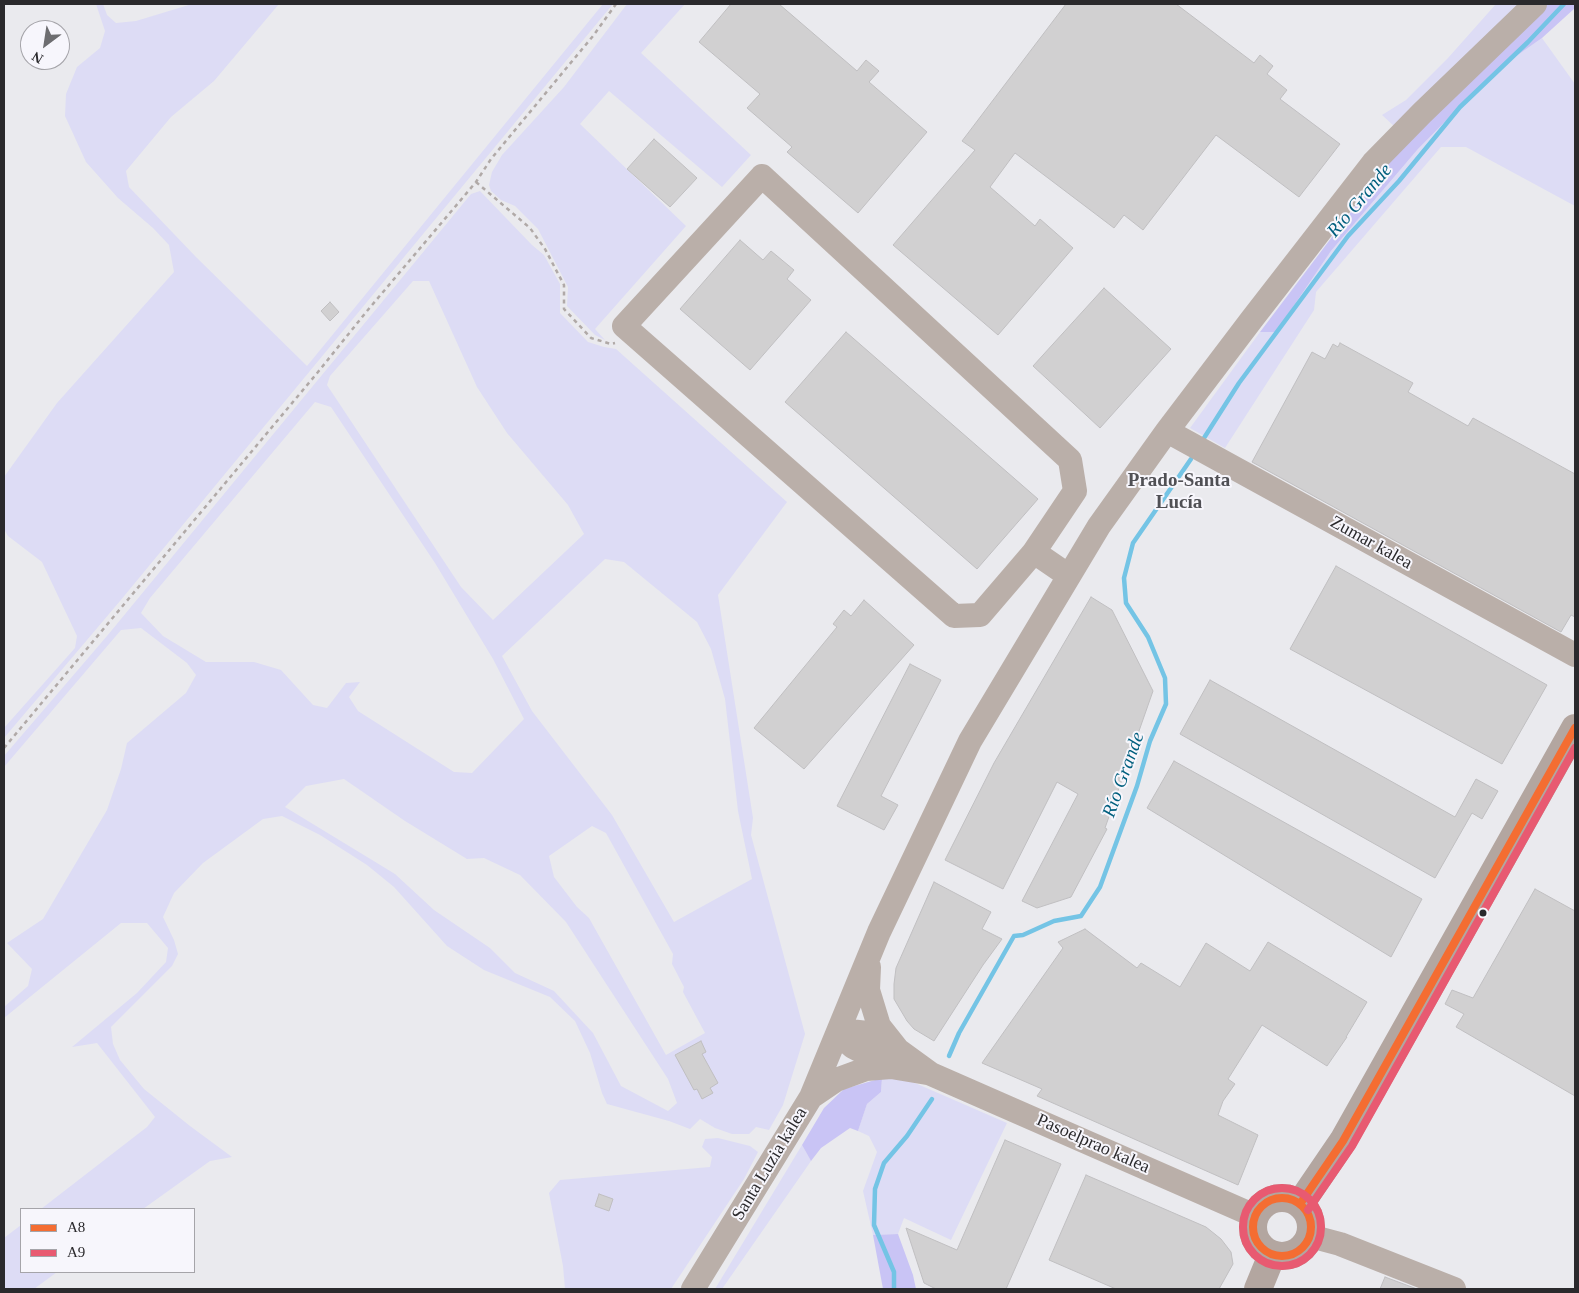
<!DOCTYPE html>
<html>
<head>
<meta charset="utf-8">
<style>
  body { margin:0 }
  #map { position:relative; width:1579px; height:1293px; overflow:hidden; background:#eaeaee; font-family:"Times New Roman",serif }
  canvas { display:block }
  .frame { position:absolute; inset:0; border:5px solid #2a292c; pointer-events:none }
  .legend { position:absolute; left:20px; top:1208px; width:175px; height:65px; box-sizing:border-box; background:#f7f6fc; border:1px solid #a5a4a9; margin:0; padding:6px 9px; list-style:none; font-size:15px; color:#2a292c }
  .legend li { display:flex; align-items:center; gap:10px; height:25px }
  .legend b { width:25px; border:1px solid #a5a4a9 }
  .north { position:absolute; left:20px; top:20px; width:50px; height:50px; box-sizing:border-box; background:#f7f6fc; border:1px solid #a5a4a9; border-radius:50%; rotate:211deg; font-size:14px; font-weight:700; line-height:20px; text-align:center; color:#2a292c }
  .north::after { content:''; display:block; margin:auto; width:18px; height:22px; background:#6d6d70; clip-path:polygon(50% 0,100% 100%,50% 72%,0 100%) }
</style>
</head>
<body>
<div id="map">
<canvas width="1579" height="1293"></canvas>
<div class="frame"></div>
<ul class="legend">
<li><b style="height:6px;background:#f46d32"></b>A8</li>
<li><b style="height:6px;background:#e85a71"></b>A9</li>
</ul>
<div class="north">N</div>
</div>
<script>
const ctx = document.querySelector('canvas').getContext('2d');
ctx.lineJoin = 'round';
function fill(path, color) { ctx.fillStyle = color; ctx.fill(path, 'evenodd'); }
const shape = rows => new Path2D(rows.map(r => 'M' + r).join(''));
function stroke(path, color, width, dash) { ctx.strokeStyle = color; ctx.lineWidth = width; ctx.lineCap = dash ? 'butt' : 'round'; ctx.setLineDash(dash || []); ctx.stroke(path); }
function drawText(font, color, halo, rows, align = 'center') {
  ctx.font = font + ' "Times New Roman",serif'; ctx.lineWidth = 4; ctx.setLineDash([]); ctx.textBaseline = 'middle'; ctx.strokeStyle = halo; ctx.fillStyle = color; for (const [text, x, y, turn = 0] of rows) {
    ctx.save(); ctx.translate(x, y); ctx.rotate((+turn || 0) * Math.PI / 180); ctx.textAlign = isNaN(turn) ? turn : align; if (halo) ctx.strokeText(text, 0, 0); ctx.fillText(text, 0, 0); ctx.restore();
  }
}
fill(shape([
  [96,4,103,4,107,15,116,23,136,21,192,4,279,4,214,81,171,117,126,171,129,187,196,257,307,366,603,4,613,4,120,601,4,738,4,728,75,648,77,636,42,562,8,536,4,529,4,477,57,403,174,272,169,245,153,228,118,198,86,162,65,116,66,94,77,67,100,48,105,31],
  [627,4,685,4,641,53,751,155,722,187,609,91,580,124,686,226,595,329,605,340,595,335,567,306,568,287,538,229,515,206,501,200,491,191,489,185,492,172,502,155,564,87],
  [1496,4,1523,4,1395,127,1382,115,1406,100,1448,58],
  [1542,38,1575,84,1575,206,1466,147,1441,147,1316,292,1314,310,1225,448,1190,428,1260,332,1276,332,1331,251,1418,149,1495,71],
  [480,191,532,245,544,255,560,284,560,313,588,342,604,347,616,349,787,502,718,595,753,818,751,835,805,1034,783,1105,769,1130,756,1127,749,1134,732,1134,715,1128,700,1119,690,1129,669,1121,607,1104,602,1093,590,1053,575,1021,550,997,484,970,447,946,394,887,367,865,320,835,282,816,263,819,203,863,174,893,163,917,174,940,178,954,172,966,111,1027,113,1044,120,1060,144,1089,190,1126,232,1157,210,1161,143,1209,41,1209,147,1127,155,1117,97,1043,72,1047,137,993,166,962,168,948,147,923,121,923,4,1018,4,1007,28,986,32,969,7,943,43,919,107,810,121,769,127,743,186,693,196,675,187,663,141,628,121,630,4,767,4,756,107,636,471,194],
  [413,281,429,281,477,387,507,433,568,505,584,534,493,620,461,587,327,385,330,376],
  [315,402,331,407,435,563,493,659,524,719,472,773,454,772,358,711,349,697,360,682,346,683,327,708,313,705,281,670,254,662,206,662,163,636,141,613,150,598],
  [605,559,624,562,697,622,711,649,725,699,738,811,752,879,674,922,612,815,532,711,502,656],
  [344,779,405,821,467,859,484,858,520,875,566,922,668,1079,677,1103,668,1111,621,1086,593,1033,554,991,515,973,490,948,434,910,395,874,285,807,306,786],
  [592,826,606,833,673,954,672,964,684,987,683,992,705,1033,666,1055,589,918,577,907,554,877,549,856],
  [882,1078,908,1080,1007,1123,951,1240,904,1218,898,1234,873,1235,863,1191,877,1152,869,1136,858,1131,867,1104,881,1092],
  [718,1138,750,1146,758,1152,744,1179,671,1289,565,1289,563,1266,549,1193,560,1180,710,1167,712,1157,702,1147,705,1139],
  [802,1145,811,1161,722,1289,715,1289],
  [21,1225,21,1272,57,1272,34,1289,4,1289,4,1238]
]), '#dddcf5');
fill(shape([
  [1546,4,1575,4,1575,8,1542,38,1495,71,1418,149,1331,251,1276,332,1260,332,1407,138],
  [882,1078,881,1092,867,1104,858,1131,850,1128,821,1148,811,1161,802,1145,824,1108,844,1089],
  [898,1234,913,1275,916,1289,883,1289,873,1235]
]), '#c9c4f5');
stroke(shape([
  [1204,438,1239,383,1348,236,1399,181,1460,107,1528,42,1564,4],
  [949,1056,959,1033,1014,936,1023,935,1054,921,1081,916,1100,887,1137,786,1150,741,1166,704,1165,678,1148,637,1126,603,1124,578,1133,543,1191,459],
  [894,1289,894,1272,874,1225,875,1189,884,1163,907,1136,932,1099]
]), '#74c4e5', 4.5);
const building = shape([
  [731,4,779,4,857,71,866,60,879,71,869,82,927,132,858,213,787,152,792,147,747,108,760,94,699,42,731,4],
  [1066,4,1176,4,1254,63,1260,55,1273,66,1267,74,1287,90,1280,99,1340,144,1299,197,1216,135,1143,230,1124,215,1114,228,1015,153,990,187,1035,226,1040,219,1073,248,998,335,893,245,975,150,962,141,1066,4],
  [654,139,697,178,670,207,627,169,654,139],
  [740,240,763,260,771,251,794,270,787,279,811,300,750,370,680,309,740,240],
  [1104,288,1171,349,1100,428,1033,366,1104,288],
  [330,302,339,312,330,321,321,311,330,302],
  [846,332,1038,499,977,569,785,402,846,332],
  [1340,343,1413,383,1408,392,1468,426,1473,418,1575,474,1575,617,1571,615,1561,632,1252,462,1312,352,1325,359,1333,344,1338,347,1340,343],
  [1336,566,1547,685,1502,764,1290,649,1336,566],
  [1091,597,1112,610,1153,691,1105,828,1107,829,1071,897,1037,908,1022,901,1078,794,1057,782,1003,889,945,860,994,763,1091,597],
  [864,600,914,645,804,769,754,728,837,627,833,624,844,610,851,616,864,600],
  [910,664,941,680,881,796,898,805,884,830,837,806,910,664],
  [1210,680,1455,817,1476,779,1498,791,1482,819,1472,813,1435,878,1180,734,1210,680],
  [1174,761,1422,899,1391,957,1147,808,1174,761],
  [934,882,991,912,982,929,1002,939,983,965,934,1041,914,1029,907,1021,894,999,894,984,896,968,934,882],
  [1535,889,1575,911,1575,1096,1456,1027,1464,1014,1445,1004,1452,990,1473,998,1535,889],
  [1085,929,1137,968,1141,963,1180,987,1206,943,1250,971,1268,942,1367,1002,1346,1037,1347,1037,1327,1066,1262,1025,1228,1079,1235,1084,1223,1101,1218,1115,1258,1135,1238,1185,1037,1096,1042,1089,982,1063,1063,948,1058,942,1085,929],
  [701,1041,706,1052,702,1054,718,1083,710,1088,713,1093,702,1099,697,1089,694,1090,675,1055,701,1041],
  [1005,1140,1061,1164,1006,1289,936,1289,924,1283,906,1228,957,1250,1005,1140],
  [1086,1175,1206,1227,1221,1239,1231,1252,1233,1264,1219,1289,1116,1289,1049,1260,1086,1175],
  [599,1194,613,1199,609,1211,595,1206,599,1194],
  [1385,1277,1417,1289,1380,1289,1385,1277]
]);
fill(building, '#d1d0d1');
stroke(building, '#c0bfc1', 1);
stroke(shape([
  [476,182,530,228,545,249,564,285,564,309,591,338,611,344,615,343],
  [4,748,318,372,367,311,476,182,491,159,593,36,616,4]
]), '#b0a9a7', 2.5, [4, 4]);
stroke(shape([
  [1167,431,1575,655],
  [1034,552,1075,491,1070,460,762,176,624,326,954,616,980,615,1034,552,1069,576],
  [869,967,868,990,879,1026,898,1050,931,1074,1255,1216],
  [838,1034,850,1031,867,1033,892,1047],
  [838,1034,853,1047,891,1067],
  [811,1097,836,1080,866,1069,891,1067,927,1073],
  [1310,1236,1340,1244,1454,1289],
  [693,1289,811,1097,879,932,970,741,1099,526,1167,431,1252,319,1373,163,1422,113,1535,4]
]), '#baafa9', 24);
stroke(shape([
  '1253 1227a29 29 0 1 1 58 0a29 29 0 1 1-58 0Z',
  [1300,1204,1343,1141,1575,728],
  [1258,1289,1272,1255]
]), '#b3a6a0', 28);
stroke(shape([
  '1253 1227a29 29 0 1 1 58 0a29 29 0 1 1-58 0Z',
  [1300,1204,1343,1141,1575,728]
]), '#f46d32', 8);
stroke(shape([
  '1243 1227a39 39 0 1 1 78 0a39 39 0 1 1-78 0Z',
  [1308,1210,1352,1146,1575,748]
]), '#e85a71', 8);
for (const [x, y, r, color] of [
  [1483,913,4.5,"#2a292c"]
]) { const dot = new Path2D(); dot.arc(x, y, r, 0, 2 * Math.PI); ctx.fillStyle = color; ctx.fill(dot); stroke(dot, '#f7f6fc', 2); }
drawText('18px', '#2a292c', '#f7f6fc', [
  ["Zumar kalea",1371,543,29],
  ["Pasoelprao kalea",1093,1144,24],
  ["Santa Luzia kalea",770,1164,-59]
]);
drawText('italic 19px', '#005f7e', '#f7f6fc', [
  ["Río Grande",1360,201,-50],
  ["Río Grande",1124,775,-70]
]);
drawText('bold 19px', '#505055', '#f7f6fc', [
  ["Prado-Santa",1179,481],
  ["Lucía",1179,503]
]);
</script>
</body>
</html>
